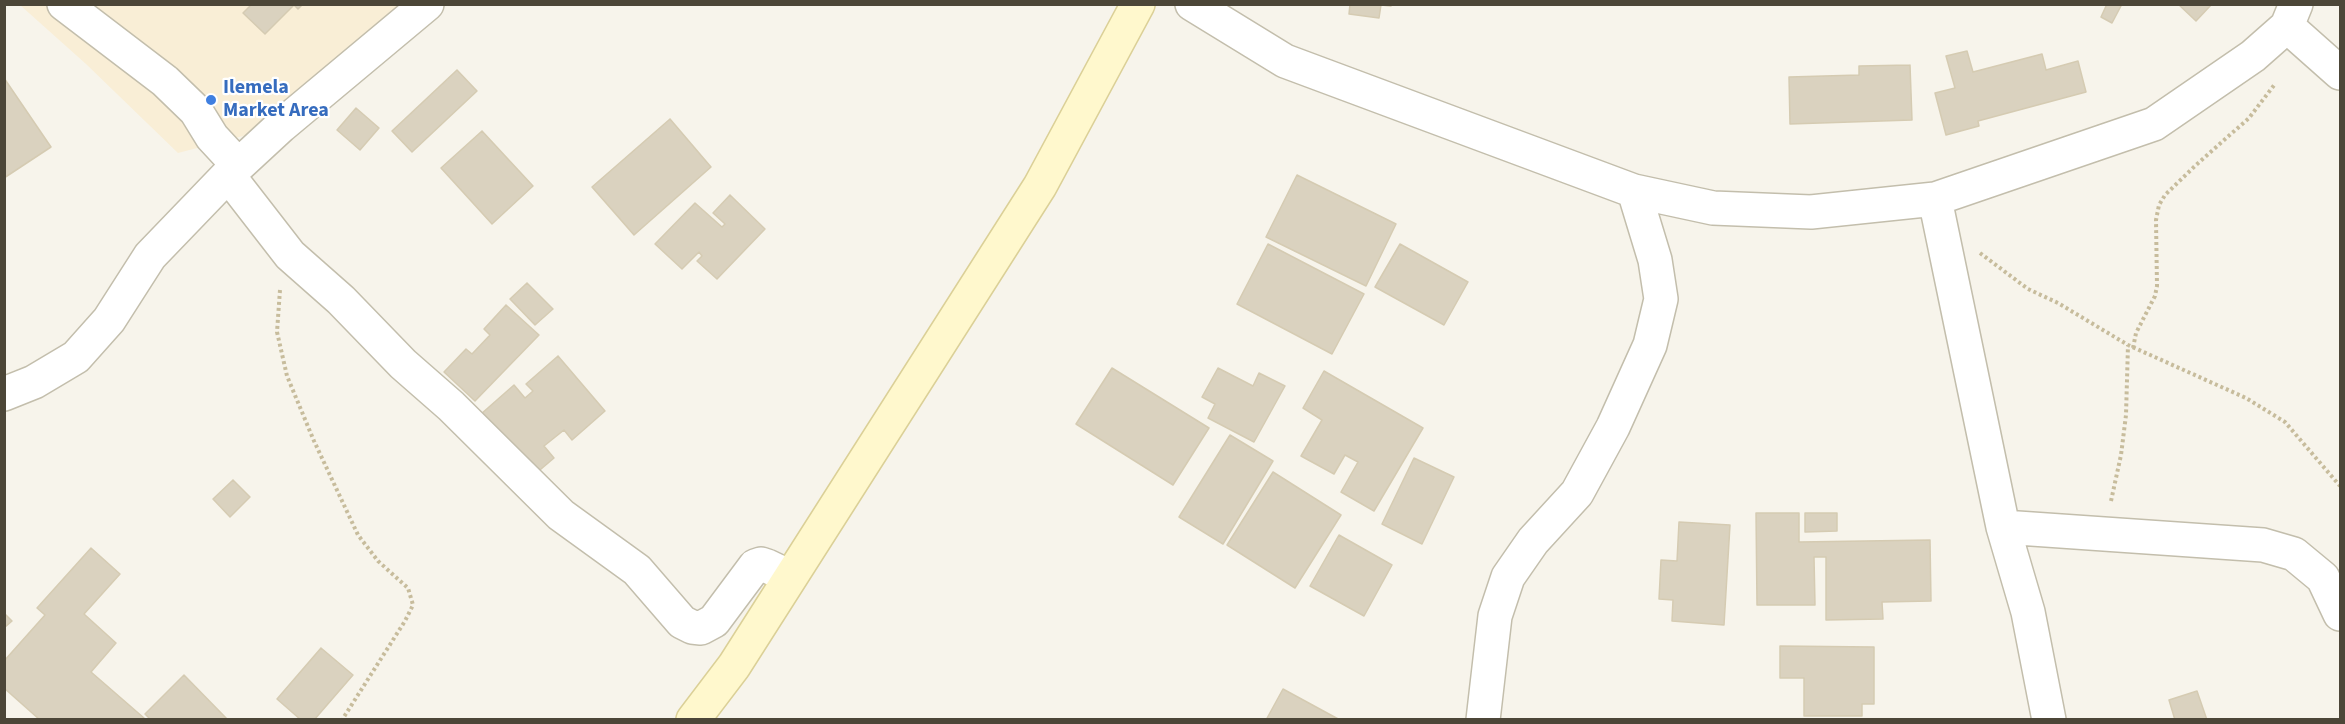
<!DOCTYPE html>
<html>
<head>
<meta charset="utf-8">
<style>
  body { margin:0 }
  #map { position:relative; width:2345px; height:724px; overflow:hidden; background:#f7f4eb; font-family:"Source Sans 3",sans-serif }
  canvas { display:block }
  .frame { position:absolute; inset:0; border:6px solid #4c4638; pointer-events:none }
</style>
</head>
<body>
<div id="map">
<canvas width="2345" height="724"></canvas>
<div class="frame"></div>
</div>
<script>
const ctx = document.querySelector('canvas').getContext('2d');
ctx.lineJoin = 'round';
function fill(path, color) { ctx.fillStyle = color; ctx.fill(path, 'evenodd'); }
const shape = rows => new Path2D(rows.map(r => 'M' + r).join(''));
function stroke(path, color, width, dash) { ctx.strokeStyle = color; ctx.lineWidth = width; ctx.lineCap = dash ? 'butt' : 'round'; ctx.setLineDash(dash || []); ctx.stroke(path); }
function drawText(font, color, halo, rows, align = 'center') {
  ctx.font = font + ' "Source Sans 3",sans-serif'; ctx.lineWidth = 4.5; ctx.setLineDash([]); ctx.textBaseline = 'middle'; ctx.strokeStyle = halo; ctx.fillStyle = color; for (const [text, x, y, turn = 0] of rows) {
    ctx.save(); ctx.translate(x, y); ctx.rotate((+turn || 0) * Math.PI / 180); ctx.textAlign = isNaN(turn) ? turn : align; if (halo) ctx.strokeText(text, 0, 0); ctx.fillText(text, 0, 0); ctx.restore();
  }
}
fill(shape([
  [20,5,438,5,247,135,178,153,86,64]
]), '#f9eed6');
const building = shape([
  [252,4,303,4,298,9,294,5,265,34,243,13,252,4],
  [1350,4,1391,4,1391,6,1381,5,1379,18,1349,14,1350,4],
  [2107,4,2122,4,2112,23,2101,17,2107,4],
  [2178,4,2212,4,2196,21,2178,4],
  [1967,51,1973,72,2042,54,2046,70,2078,61,2086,92,1978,121,1979,126,1946,135,1935,93,1955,88,1946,56,1967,51],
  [1910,65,1912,120,1790,124,1789,77,1859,75,1859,66,1910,65],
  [457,70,477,91,412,152,392,131,457,70],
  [4,78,51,147,4,178,4,78],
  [356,108,379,128,360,150,337,130,356,108],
  [670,119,711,167,634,235,592,187,670,119],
  [482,131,533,186,492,224,441,168,482,131],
  [1297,175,1396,224,1366,286,1266,237,1297,175],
  [730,195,765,229,717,279,697,261,702,256,699,252,682,269,655,244,695,203,722,227,725,224,713,213,730,195],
  [1268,244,1364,294,1332,354,1237,304,1268,244],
  [1400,244,1468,282,1444,325,1375,287,1400,244],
  [527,283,553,309,535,325,510,299,527,283],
  [506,305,539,335,475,401,444,372,466,349,472,354,490,335,484,329,506,305],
  [558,356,605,411,572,440,564,430,544,446,554,458,534,475,481,414,514,385,525,398,533,391,526,384,558,356],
  [1112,368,1209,428,1173,485,1076,424,1112,368],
  [1218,368,1253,386,1259,373,1285,386,1254,442,1208,418,1215,404,1202,397,1218,368],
  [1324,371,1423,428,1374,511,1341,492,1358,462,1345,455,1334,474,1301,456,1322,420,1303,408,1324,371],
  [1230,435,1273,461,1223,544,1179,517,1230,435],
  [1414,458,1454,477,1422,544,1382,524,1414,458],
  [1273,472,1341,515,1295,588,1227,545,1273,472],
  [233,480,250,497,230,517,213,499,233,480],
  [1756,513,1799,513,1799,542,1930,540,1931,601,1882,602,1883,619,1826,620,1826,557,1814,557,1815,605,1757,605,1756,513],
  [1805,513,1837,513,1837,531,1805,532,1805,513],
  [1679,522,1730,525,1724,625,1672,621,1673,600,1659,599,1661,560,1677,561,1679,522],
  [1339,535,1392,565,1364,616,1310,586,1339,535],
  [91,548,120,574,84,614,116,643,91,672,144,718,143,720,40,720,4,688,4,661,45,615,37,608,91,548],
  [4,613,12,621,4,628,4,613],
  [1780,646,1874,647,1874,704,1862,704,1862,716,1804,716,1804,678,1780,678,1780,646],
  [321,648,353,675,314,720,301,720,277,699,321,648],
  [184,675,228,720,151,720,145,714,184,675],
  [1283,689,1340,720,1266,720,1283,689],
  [2197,691,2207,720,2175,720,2169,700,2197,691]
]);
fill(building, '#dad2bf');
stroke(building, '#d5cbb2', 1.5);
const street = shape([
  [64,4,165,81,196,111,212,137,238,165],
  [1192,4,1285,61,1634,191,1713,208,1811,212,1935,199,2154,124,2253,56,2287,26,2296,4],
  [2287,26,2340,73],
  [228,175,290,255,341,300,403,364,451,406,561,515,637,570,682,622,692,627,701,628,714,621,755,566,761,564,767,566,790,577],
  [1935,199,2003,527,2028,612,2049,720],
  [4,394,34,382,76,357,109,320,150,256,228,175,281,126,427,4],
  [2003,527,2263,545,2294,554,2323,578,2340,614],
  [1483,720,1495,616,1508,577,1533,541,1577,493,1613,427,1650,345,1661,299,1655,260,1634,191]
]);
const secondary = shape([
  [693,720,734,666,1040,186,1138,4]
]);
stroke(street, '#c3beac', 36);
stroke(secondary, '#dbd097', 36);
stroke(shape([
  [1980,253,2028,289,2058,303,2128,345,2246,398,2285,422,2340,486],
  [280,290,277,332,287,376,314,441,358,535,378,561,408,588,413,605,405,621,342,720],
  [2133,348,2136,333,2155,296,2157,286,2156,220,2159,205,2165,195,2196,165,2249,118,2275,84],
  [2111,501,2121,455,2126,415,2128,345]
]), '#c7bc9c', 4, [3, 3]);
stroke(street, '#fff', 33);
stroke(secondary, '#fff8cd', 33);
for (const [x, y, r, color] of [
  [211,100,6,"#3f7fe0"]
]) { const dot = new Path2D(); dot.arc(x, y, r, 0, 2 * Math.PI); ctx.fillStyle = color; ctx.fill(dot); stroke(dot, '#fff', 2); }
drawText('bold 20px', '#366cbe', '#fff', [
  ["Ilemela",223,89],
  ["Market Area",223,112]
], 'left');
</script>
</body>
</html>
